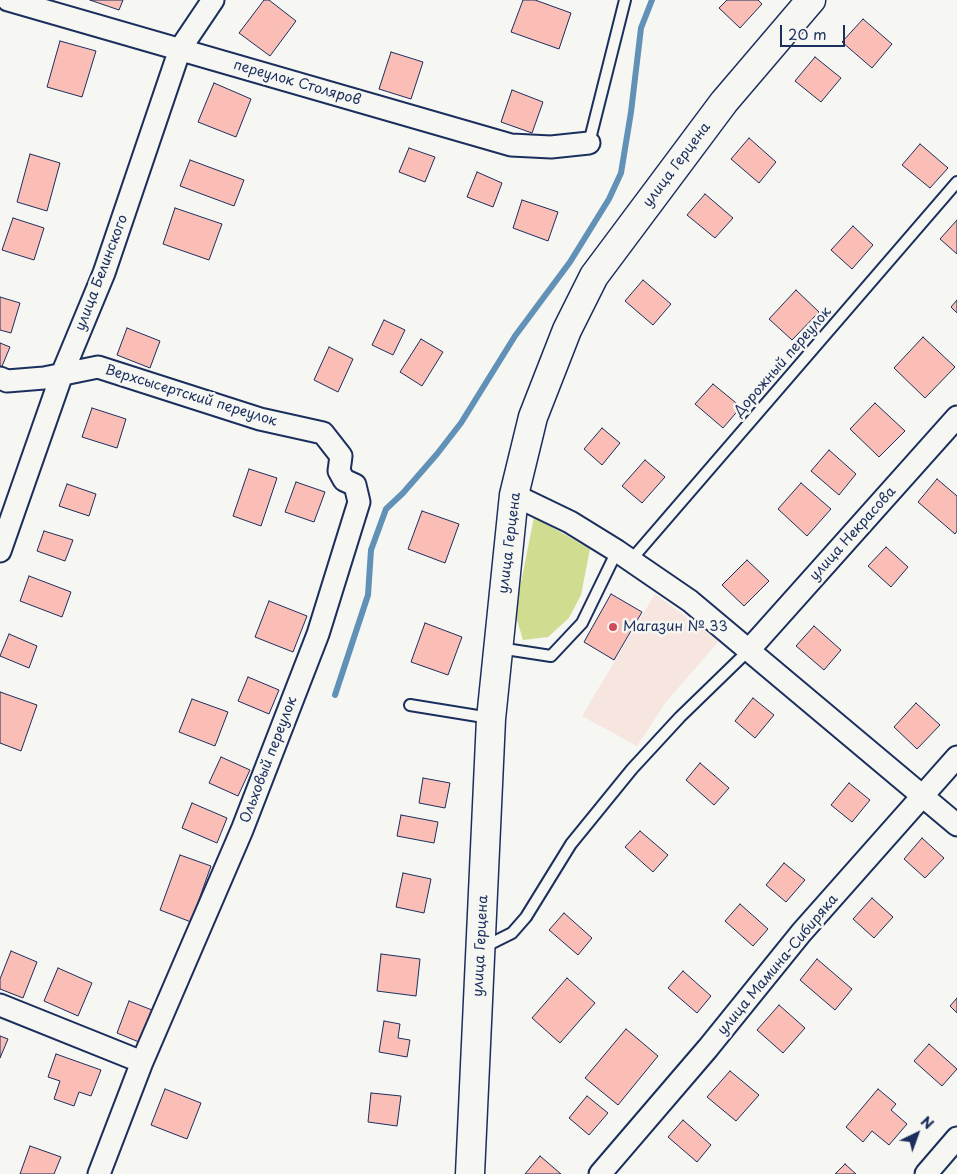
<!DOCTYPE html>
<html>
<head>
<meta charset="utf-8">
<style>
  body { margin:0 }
  #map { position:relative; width:957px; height:1174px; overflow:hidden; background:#f6f6f2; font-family:"Playpen Sans",sans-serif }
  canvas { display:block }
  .north { position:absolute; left:892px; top:1109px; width:50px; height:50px; -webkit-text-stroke:4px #f6f6f2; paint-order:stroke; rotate:42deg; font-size:14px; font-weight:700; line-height:20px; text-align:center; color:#1b2f5e }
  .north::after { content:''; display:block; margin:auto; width:18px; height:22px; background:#1b2f5e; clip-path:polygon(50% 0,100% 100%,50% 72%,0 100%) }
  .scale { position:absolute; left:780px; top:25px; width:65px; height:22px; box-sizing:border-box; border:2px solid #1b2f5e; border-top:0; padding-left:6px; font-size:15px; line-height:18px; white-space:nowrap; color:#1b2f5e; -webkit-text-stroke:4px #f6f6f2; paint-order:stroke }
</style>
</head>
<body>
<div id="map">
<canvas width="957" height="1174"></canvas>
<div class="north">N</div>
<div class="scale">20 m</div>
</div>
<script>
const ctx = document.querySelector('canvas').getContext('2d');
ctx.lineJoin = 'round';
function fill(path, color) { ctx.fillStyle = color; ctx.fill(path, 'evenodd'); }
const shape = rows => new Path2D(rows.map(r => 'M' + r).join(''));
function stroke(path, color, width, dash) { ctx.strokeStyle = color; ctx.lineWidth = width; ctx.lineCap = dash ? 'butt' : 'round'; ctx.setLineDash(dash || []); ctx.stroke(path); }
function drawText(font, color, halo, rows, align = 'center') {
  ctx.font = font + ' "Playpen Sans",sans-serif'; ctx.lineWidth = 5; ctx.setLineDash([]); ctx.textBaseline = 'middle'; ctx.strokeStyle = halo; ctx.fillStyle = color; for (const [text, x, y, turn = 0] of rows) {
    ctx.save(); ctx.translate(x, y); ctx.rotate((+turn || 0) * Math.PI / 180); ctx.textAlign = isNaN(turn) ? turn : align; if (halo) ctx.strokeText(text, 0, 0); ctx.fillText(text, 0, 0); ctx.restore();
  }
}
fill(shape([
  [655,594,719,641,666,702,637,746,582,716]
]), '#f7e5e0');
fill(shape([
  [534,517,590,549,581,595,569,618,548,637,523,640,515,613]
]), '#d0dc8f');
stroke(shape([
  [335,695,368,595,371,550,386,509,403,493,437,454,461,423,515,336,570,262,609,199,621,173,631,112,641,28,652,0]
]), '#6291b7', 6);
const building = shape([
  [90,0,123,0,119,10,90,0],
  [264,0,269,0,296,21,270,56,239,33,264,0],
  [523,0,535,0,571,13,559,49,511,32,523,0],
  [727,0,758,0,762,4,740,28,719,8,727,0],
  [863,19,892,44,872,68,842,42,863,19],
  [60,41,96,51,82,97,47,87,60,41],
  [391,52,423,62,411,99,379,89,391,52],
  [815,57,841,78,821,102,795,81,815,57],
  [214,83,251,99,236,137,198,122,214,83],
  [512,90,543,102,532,133,501,122,512,90],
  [749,138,776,162,759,183,731,159,749,138],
  [920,144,948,168,930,188,902,165,920,144],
  [409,148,435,157,425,182,399,172,409,148],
  [30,154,60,163,47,211,17,202,30,154],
  [190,160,244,180,234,206,180,186,190,160],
  [477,172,502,183,493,207,467,197,477,172],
  [705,194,733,218,715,238,687,215,705,194],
  [522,200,558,212,548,241,513,228,522,200],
  [175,208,222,224,209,260,163,244,175,208],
  [13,218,44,228,34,260,2,250,13,218],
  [957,220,957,254,940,239,957,220],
  [853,226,873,245,852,269,831,250,853,226],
  [643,280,671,304,653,325,625,301,643,280],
  [796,290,819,312,792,340,769,319,796,290],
  [0,297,20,303,11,333,0,330,0,297],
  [957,300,957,313,951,307,957,300],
  [384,320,405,330,393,355,372,345,384,320],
  [127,328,160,341,150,368,117,355,127,328],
  [923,337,955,367,925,398,894,368,923,337],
  [421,339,443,352,422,386,400,372,421,339],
  [0,343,10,347,0,371,0,343],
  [329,347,353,359,338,392,314,380,329,347],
  [713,384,741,407,723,428,695,404,713,384],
  [875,403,905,431,879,457,850,429,875,403],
  [92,408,126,419,117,448,82,437,92,408],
  [602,428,620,443,602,465,584,449,602,428],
  [829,450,856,474,839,495,811,471,829,450],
  [645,460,665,477,642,503,622,486,645,460],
  [249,469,277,478,261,526,233,516,249,469],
  [937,479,957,496,957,531,955,534,918,502,937,479],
  [296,482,325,492,314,522,285,512,296,482],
  [801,483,831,509,807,536,778,509,801,483],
  [67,484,96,494,89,516,59,506,67,484],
  [422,511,459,524,445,563,408,549,422,511],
  [44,531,73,540,65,561,37,551,44,531],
  [886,547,908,567,891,587,868,566,886,547],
  [747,560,769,581,744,606,722,585,747,560],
  [29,576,71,592,62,617,20,601,29,576],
  [611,594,642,612,614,660,584,642,611,594],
  [269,601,307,616,293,652,255,637,269,601],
  [425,623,462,637,448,675,411,662,425,623],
  [814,626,841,650,824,670,796,646,814,626],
  [9,634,37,646,29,668,0,656,9,634],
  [248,677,279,690,269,714,238,701,248,677],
  [0,692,37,705,21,751,0,743,0,692],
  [753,698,774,715,755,738,735,721,753,698],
  [192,699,228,712,215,746,179,732,192,699],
  [916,703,940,725,917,749,894,727,916,703],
  [221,757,250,770,238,796,209,783,221,757],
  [700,763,729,788,714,805,686,780,700,763],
  [423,778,450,783,445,808,419,803,423,778],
  [849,783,870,800,852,822,831,805,849,783],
  [192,803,227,818,217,843,182,828,192,803],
  [401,815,438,822,434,843,397,836,401,815],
  [640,831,668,855,653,872,625,847,640,831],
  [922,838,944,858,925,878,904,859,922,838],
  [180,855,211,866,191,922,160,910,180,855],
  [784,863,805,880,786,902,766,885,784,863],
  [403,873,431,879,424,913,396,907,403,873],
  [872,898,893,917,874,938,853,919,872,898],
  [740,904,768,929,753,946,725,921,740,904],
  [564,913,592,938,578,955,549,930,564,913],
  [11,951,37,962,23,998,0,989,0,979,11,951],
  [381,954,420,959,416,996,377,991,381,954],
  [817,959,852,989,835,1010,800,980,817,959],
  [58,968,92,983,78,1016,44,1001,58,968],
  [683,971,711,996,697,1013,668,988,683,971],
  [567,978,595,1003,560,1043,532,1018,567,978],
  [957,998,957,1013,950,1006,957,998],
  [129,1001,152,1010,139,1042,117,1033,129,1001],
  [779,1005,805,1028,783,1053,757,1030,779,1005],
  [384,1021,400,1024,398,1038,410,1040,407,1057,379,1052,384,1021],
  [626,1029,658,1056,618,1105,585,1078,626,1029],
  [0,1036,8,1039,0,1058,0,1036],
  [929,1044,957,1069,942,1086,914,1061,929,1044],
  [56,1054,101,1070,91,1096,79,1092,74,1106,54,1099,60,1081,48,1077,56,1054],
  [730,1071,759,1095,736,1121,707,1097,730,1071],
  [165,1089,201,1103,187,1139,151,1125,165,1089],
  [878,1089,896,1104,891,1110,907,1124,889,1145,872,1131,863,1142,846,1127,878,1089],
  [371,1093,401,1096,397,1126,368,1122,371,1093],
  [587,1096,608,1113,589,1135,569,1118,587,1096],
  [683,1120,711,1145,697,1162,668,1137,683,1120],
  [30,1146,61,1157,54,1174,20,1174,30,1146],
  [540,1156,561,1174,525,1174,540,1156],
  [845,1164,856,1174,835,1174,845,1164]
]);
fill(building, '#fabeb6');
stroke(building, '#1b2f5e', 1);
const lane = shape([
  [589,143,625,0],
  [631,560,957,182],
  [499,648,551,656,582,623,617,551],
  [410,705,490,718],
  [484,947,512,933,526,917,571,844,632,769,680,717,748,651]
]);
const street = shape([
  [8,0,511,145,551,147,589,143],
  [0,378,7,381,44,378,98,367,260,419,323,433,341,456,339,471,344,480,355,485,359,502,318,634,242,830,142,1062,99,1174],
  [514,495,570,522,617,551,690,601,957,825],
  [0,551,62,374,104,273,180,49,213,0],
  [748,651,957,417],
  [0,1005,142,1062],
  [600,1174,708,1048,801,933,957,757],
  [926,1174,957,1138]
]);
const primary = shape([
  [470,1174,491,719,514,495,533,417,567,330,594,276,724,102,811,0]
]);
stroke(lane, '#1b2f5e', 14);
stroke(street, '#1b2f5e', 25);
stroke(primary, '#1b2f5e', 31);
stroke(lane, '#f6f6f2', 10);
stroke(street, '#f6f6f2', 21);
stroke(primary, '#f6f6f2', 28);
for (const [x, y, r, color] of [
  [613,627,5,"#d1495b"]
]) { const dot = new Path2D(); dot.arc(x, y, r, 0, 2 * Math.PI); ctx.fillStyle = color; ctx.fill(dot); stroke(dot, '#f6f6f2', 2); }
drawText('14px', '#1b2f5e', '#f6f6f2', [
  ["переулок Столяров",297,83,16],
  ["улица Герцена",677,165,-53],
  ["улица Белинского",102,273,-69],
  ["Дорожный переулок",783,362,-49],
  ["Верхсысертский переулок",191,396,17],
  ["улица Некрасова",853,534,-48],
  ["улица Герцена",510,543,-83],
  ["Ольховый переулок",269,760,-69],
  ["улица Герцена",481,946,-87],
  ["улица Мамина-Сибиряка",778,965,-50]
]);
drawText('14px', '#1b2f5e', '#f6f6f2', [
  ["Магазин № 33",623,627]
], 'left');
</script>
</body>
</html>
